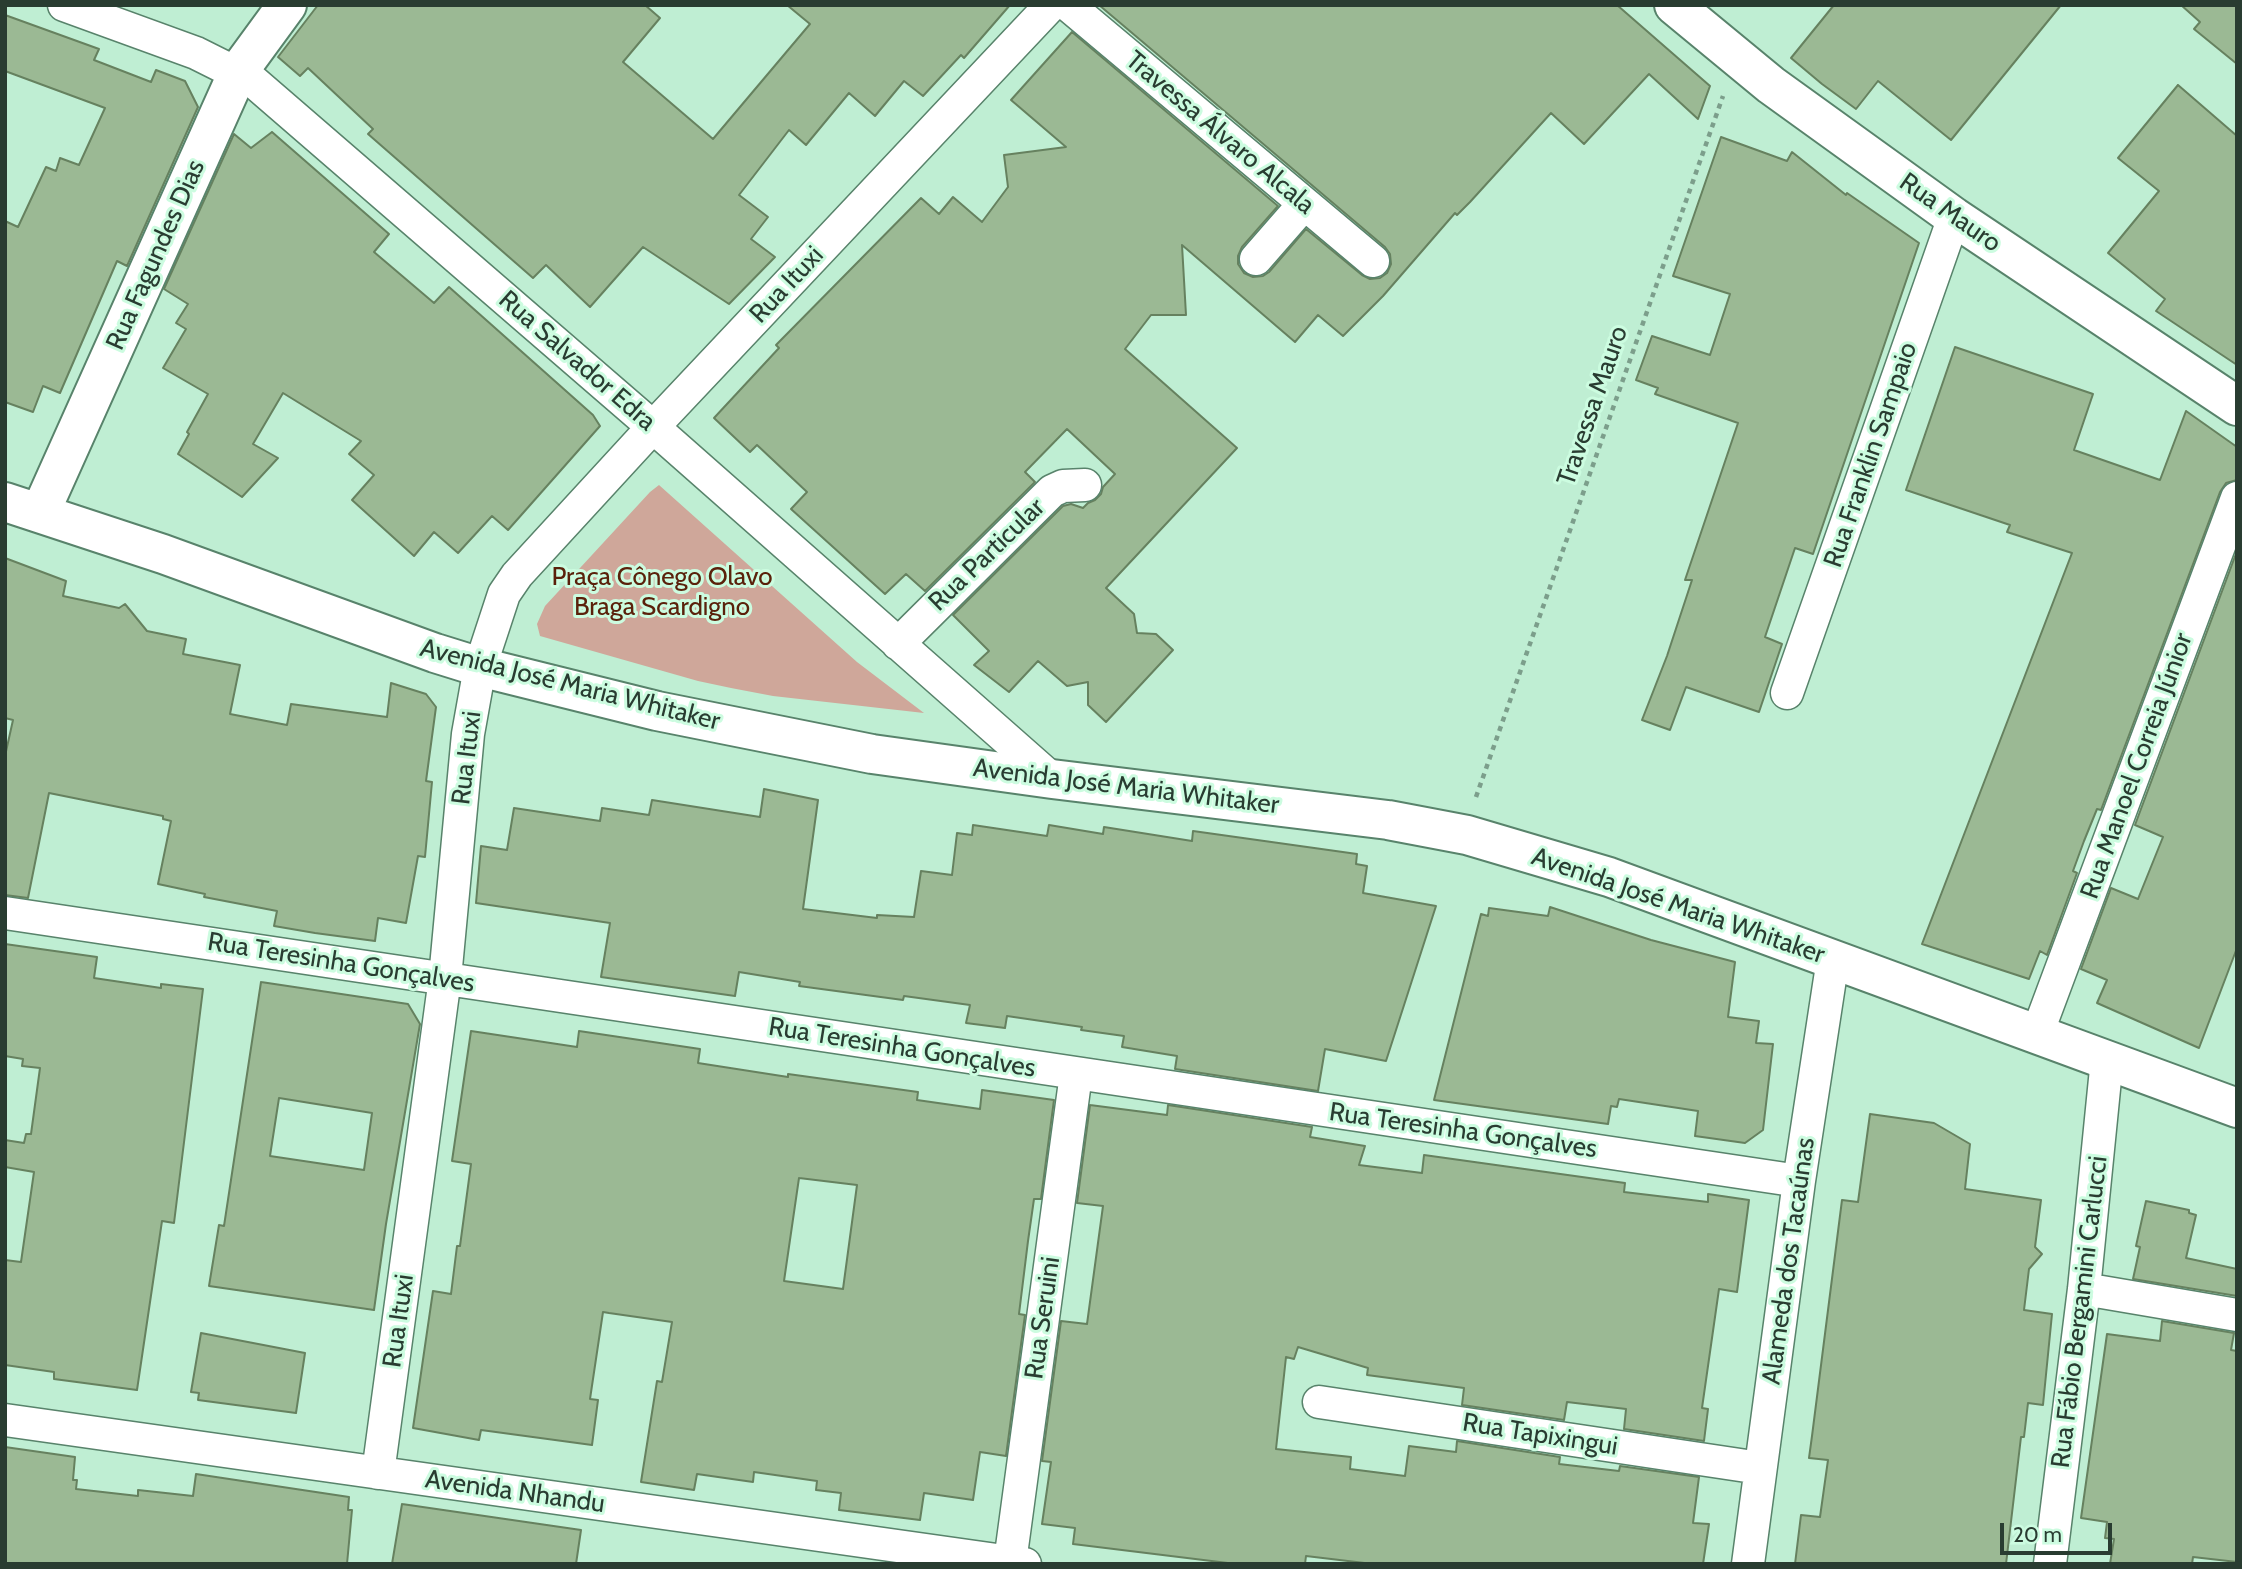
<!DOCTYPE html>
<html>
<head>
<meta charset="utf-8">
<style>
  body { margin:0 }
  #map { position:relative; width:2242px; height:1569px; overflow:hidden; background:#bfeed3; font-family:Cabin,sans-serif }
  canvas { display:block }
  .frame { position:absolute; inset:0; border:7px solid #293c31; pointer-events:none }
  .scale { position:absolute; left:2000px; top:1523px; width:112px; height:32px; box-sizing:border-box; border:4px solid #293c31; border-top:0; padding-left:9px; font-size:21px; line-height:24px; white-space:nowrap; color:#293c31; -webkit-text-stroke:5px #ccfce0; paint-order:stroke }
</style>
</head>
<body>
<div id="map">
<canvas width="2242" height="1569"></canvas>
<div class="frame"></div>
<div class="scale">20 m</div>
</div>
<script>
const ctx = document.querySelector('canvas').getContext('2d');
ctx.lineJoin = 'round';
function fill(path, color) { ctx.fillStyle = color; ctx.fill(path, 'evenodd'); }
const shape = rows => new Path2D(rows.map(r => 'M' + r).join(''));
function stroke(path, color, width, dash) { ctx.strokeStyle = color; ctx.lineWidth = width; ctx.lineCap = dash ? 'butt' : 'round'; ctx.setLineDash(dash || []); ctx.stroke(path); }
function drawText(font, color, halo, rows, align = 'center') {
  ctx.font = font + ' Cabin,sans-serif'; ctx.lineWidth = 6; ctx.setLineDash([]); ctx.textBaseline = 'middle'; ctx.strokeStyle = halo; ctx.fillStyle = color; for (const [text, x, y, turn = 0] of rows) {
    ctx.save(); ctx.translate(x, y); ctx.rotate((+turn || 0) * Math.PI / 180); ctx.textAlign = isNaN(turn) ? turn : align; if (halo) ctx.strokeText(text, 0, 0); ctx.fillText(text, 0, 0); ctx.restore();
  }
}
fill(shape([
  [659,485,857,662,924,713,773,696,731,688,698,681,540,636,537,624,545,606,650,492]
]), '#cfa79a');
const building = shape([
  [318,5,645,5,660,18,623,62,713,139,810,24,787,5,1010,5,964,58,961,55,923,96,904,81,875,116,849,93,806,145,789,130,739,195,768,217,751,239,775,257,729,304,643,247,590,307,546,265,533,278,368,134,373,129,308,68,300,76,278,57,318,5],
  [1099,5,1617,5,1710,86,1698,119,1649,74,1584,144,1551,113,1470,202,1457,215,1455,213,1383,296,1343,336,1318,315,1295,342,1182,245,1186,315,1151,315,1125,349,1237,448,1106,588,1134,614,1137,633,1156,634,1173,650,1106,722,1088,705,1088,682,1067,686,1038,661,1009,692,974,665,989,651,953,615,1063,506,1071,504,1083,508,1088,503,1095,500,1101,494,1103,487,1115,474,1067,429,1025,472,1035,482,925,591,906,574,885,594,791,509,807,492,757,445,750,452,714,418,779,348,776,345,921,198,939,214,953,197,982,222,1008,187,1004,155,1066,147,1011,100,1072,32,1278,206,1242,247,1238,256,1238,264,1244,273,1253,277,1263,276,1269,272,1306,229,1362,275,1370,279,1380,278,1387,273,1391,264,1390,254,1385,247,1099,5],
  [1834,5,2061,5,1951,140,1878,81,1856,109,1822,84,1791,58,1834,5],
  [2181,5,2237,5,2237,64,2194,29,2200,22,2181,5],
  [5,15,99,49,94,60,151,82,156,70,185,81,198,107,127,266,117,261,60,393,43,386,33,412,5,402,5,221,18,227,46,167,56,171,60,158,79,165,105,108,5,71,5,15],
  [2178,85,2237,136,2237,365,2156,311,2165,299,2108,253,2159,191,2118,158,2178,85],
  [272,132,389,234,374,252,434,303,449,287,593,415,600,426,508,530,492,516,458,553,434,532,414,556,352,500,374,475,349,454,361,441,283,393,253,444,278,458,242,497,178,454,189,434,187,432,208,394,163,368,186,329,176,323,188,304,164,289,234,134,251,148,272,132],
  [1721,137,1787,161,1792,152,1846,195,1847,193,1919,243,1813,554,1795,548,1765,637,1782,644,1759,712,1686,687,1670,730,1642,720,1667,656,1692,580,1685,580,1738,423,1655,394,1658,388,1636,380,1652,336,1710,355,1730,294,1673,276,1721,137],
  [1955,347,2093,394,2074,450,2160,480,2186,411,2237,447,2237,480,2226,483,2220,492,2101,810,2097,809,2084,841,2073,871,2077,873,2047,955,2040,951,2029,979,1922,944,2072,553,2007,532,2010,525,1906,490,1955,347],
  [2237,551,2237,948,2199,1048,2097,1003,2107,980,2081,969,2111,888,2138,899,2163,837,2135,825,2237,551],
  [5,558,66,581,63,596,119,608,125,604,147,631,186,639,183,654,240,665,230,714,287,725,291,704,387,717,391,683,426,694,436,707,426,781,432,782,425,857,418,856,406,923,378,918,375,941,315,933,274,926,277,911,204,897,205,894,158,884,171,821,163,819,163,816,49,793,28,898,5,895,5,756,13,720,5,718,5,558],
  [764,789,818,800,803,909,877,918,877,915,914,917,921,871,952,875,957,833,972,835,973,825,1047,836,1049,825,1103,834,1104,827,1192,841,1193,831,1357,854,1356,864,1367,866,1363,893,1436,906,1386,1061,1325,1049,1318,1091,1175,1069,1177,1056,1122,1047,1124,1036,1081,1030,1082,1027,1007,1016,1005,1028,966,1023,970,1005,904,996,903,1000,799,986,800,982,739,972,735,996,601,977,610,923,476,903,481,846,507,850,514,808,600,821,602,808,649,815,652,800,760,817,764,789],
  [1550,907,1651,940,1735,962,1728,1017,1759,1021,1756,1043,1773,1044,1763,1130,1745,1143,1695,1136,1698,1111,1619,1099,1617,1107,1611,1106,1608,1124,1434,1100,1481,914,1488,916,1489,908,1548,916,1550,907],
  [5,944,97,957,94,978,161,988,161,984,203,989,174,1223,162,1221,137,1390,54,1379,54,1372,5,1365,5,1260,21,1262,34,1172,5,1167,5,1140,24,1143,26,1134,31,1134,40,1068,22,1066,23,1059,5,1056,5,944],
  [261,982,408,1004,420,1024,386,1224,374,1310,209,1286,219,1225,224,1226,261,982],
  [279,1098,372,1113,364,1170,270,1156,279,1098],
  [471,1031,577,1047,579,1031,700,1049,698,1063,788,1077,788,1074,918,1092,917,1100,980,1109,982,1090,1054,1100,1041,1199,1034,1199,1028,1241,1019,1314,1025,1315,1006,1456,980,1452,973,1500,924,1493,920,1520,839,1510,841,1493,816,1490,817,1481,754,1472,753,1482,697,1474,694,1490,641,1482,657,1381,662,1382,672,1322,609,1313,603,1312,590,1399,598,1400,592,1445,481,1430,479,1440,413,1428,433,1291,451,1294,457,1246,460,1246,471,1164,452,1161,471,1031],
  [799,1178,857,1185,843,1289,784,1281,799,1178],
  [1090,1105,1167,1115,1168,1105,1312,1127,1310,1137,1365,1146,1359,1165,1422,1173,1424,1155,1625,1183,1624,1192,1708,1202,1708,1194,1749,1200,1737,1292,1719,1289,1702,1408,1708,1409,1704,1441,1624,1429,1626,1409,1567,1402,1564,1420,1462,1405,1464,1388,1367,1375,1368,1368,1298,1347,1294,1359,1286,1357,1276,1449,1351,1457,1350,1469,1405,1476,1409,1446,1456,1452,1457,1441,1560,1457,1559,1464,1619,1471,1620,1466,1699,1477,1693,1523,1709,1524,1703,1564,1373,1564,1306,1556,1305,1564,1236,1564,1073,1544,1075,1528,1042,1524,1051,1462,1042,1461,1061,1321,1087,1324,1103,1206,1077,1203,1090,1105],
  [1870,1114,1934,1123,1970,1144,1965,1189,2041,1200,2035,1247,2042,1254,2029,1269,2024,1310,2052,1314,2043,1405,2028,1403,2024,1437,2021,1437,2006,1564,1795,1564,1801,1515,1820,1517,1828,1460,1809,1458,1812,1436,1842,1200,1858,1202,1870,1114],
  [2146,1201,2189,1210,2189,1213,2196,1215,2186,1258,2237,1269,2237,1296,2133,1279,2140,1247,2136,1246,2146,1201],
  [2162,1321,2234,1333,2231,1350,2237,1351,2237,1562,2193,1557,2192,1564,2110,1564,2114,1539,2105,1538,2107,1522,2081,1518,2107,1334,2160,1341,2162,1321],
  [201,1333,305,1353,296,1413,198,1400,199,1393,191,1392,201,1333],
  [5,1447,75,1457,73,1480,77,1480,76,1489,138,1496,138,1490,193,1496,196,1474,349,1497,348,1510,352,1510,347,1564,5,1564,5,1447],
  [402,1504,581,1530,576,1564,392,1564,402,1504]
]);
fill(building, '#9bb994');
stroke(building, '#66815f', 2);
const minor = shape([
  [64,5,196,53,254,82,653,427,1052,779],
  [1068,5,1373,261],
  [1256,259,1304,204],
  [898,644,1052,491,1063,486,1085,485],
  [1787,693,1954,217],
  [5,913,1799,1181],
  [2037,1034,2237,498],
  [2084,1289,2237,1315],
  [1319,1402,1760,1468],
  [5,1420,1025,1564],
  [378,1473,445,978,468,734,480,667,504,594,517,575,653,427,1051,5],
  [1010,1562,1076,1074],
  [1748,1564,1799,1181,1833,959],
  [2050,1564,2084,1289,2107,1059]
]);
const tertiary = shape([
  [1674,5,1771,85,1954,217,2237,406],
  [5,502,163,554,435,653,480,667,657,711,872,754,1052,779,1388,820,1467,835,1609,877,2237,1108],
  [40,513,238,72,287,5]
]);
stroke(minor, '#58836b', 35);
stroke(tertiary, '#58836b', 42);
stroke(shape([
  [1476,797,1723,96]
]), '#7c9e8b', 4.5, [5, 5]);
stroke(minor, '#fff', 32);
stroke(tertiary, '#fff', 38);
drawText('26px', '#293c31', '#ccfce0', [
  ["Travessa Álvaro Alcala",1220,133,40],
  ["Rua Mauro",1950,213,35],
  ["Rua Fagundes Dias",156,255,-66],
  ["Rua Ituxi",787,285,-47],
  ["Rua Salvador Edra",577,361,41],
  ["Travessa Mauro",1593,406,-71],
  ["Rua Franklin Sampaio",1871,455,-71],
  ["Rua Particular",987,555,-44],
  ["Avenida José Maria Whitaker",570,685,14],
  ["Rua Ituxi",467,758,-83],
  ["Rua Manoel Correia Júnior",2137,766,-70],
  ["Avenida José Maria Whitaker",1126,787,7],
  ["Avenida José Maria Whitaker",1678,906,19],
  ["Rua Teresinha Gonçalves",341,963,9],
  ["Rua Teresinha Gonçalves",902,1048,9],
  ["Rua Teresinha Gonçalves",1463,1131,8],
  ["Alameda dos Tacaúnas",1789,1261,-82],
  ["Rua Fábio Bergamini Carlucci",2080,1312,-83],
  ["Rua Seruini",1043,1318,-82],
  ["Rua Ituxi",399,1321,-82],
  ["Rua Tapixingui",1540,1435,9],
  ["Avenida Nhandu",515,1492,8]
]);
drawText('26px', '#5a210b', '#ccfce0', [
  ["Praça Cônego Olavo",662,577],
  ["Braga Scardigno",662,607]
]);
</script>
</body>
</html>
